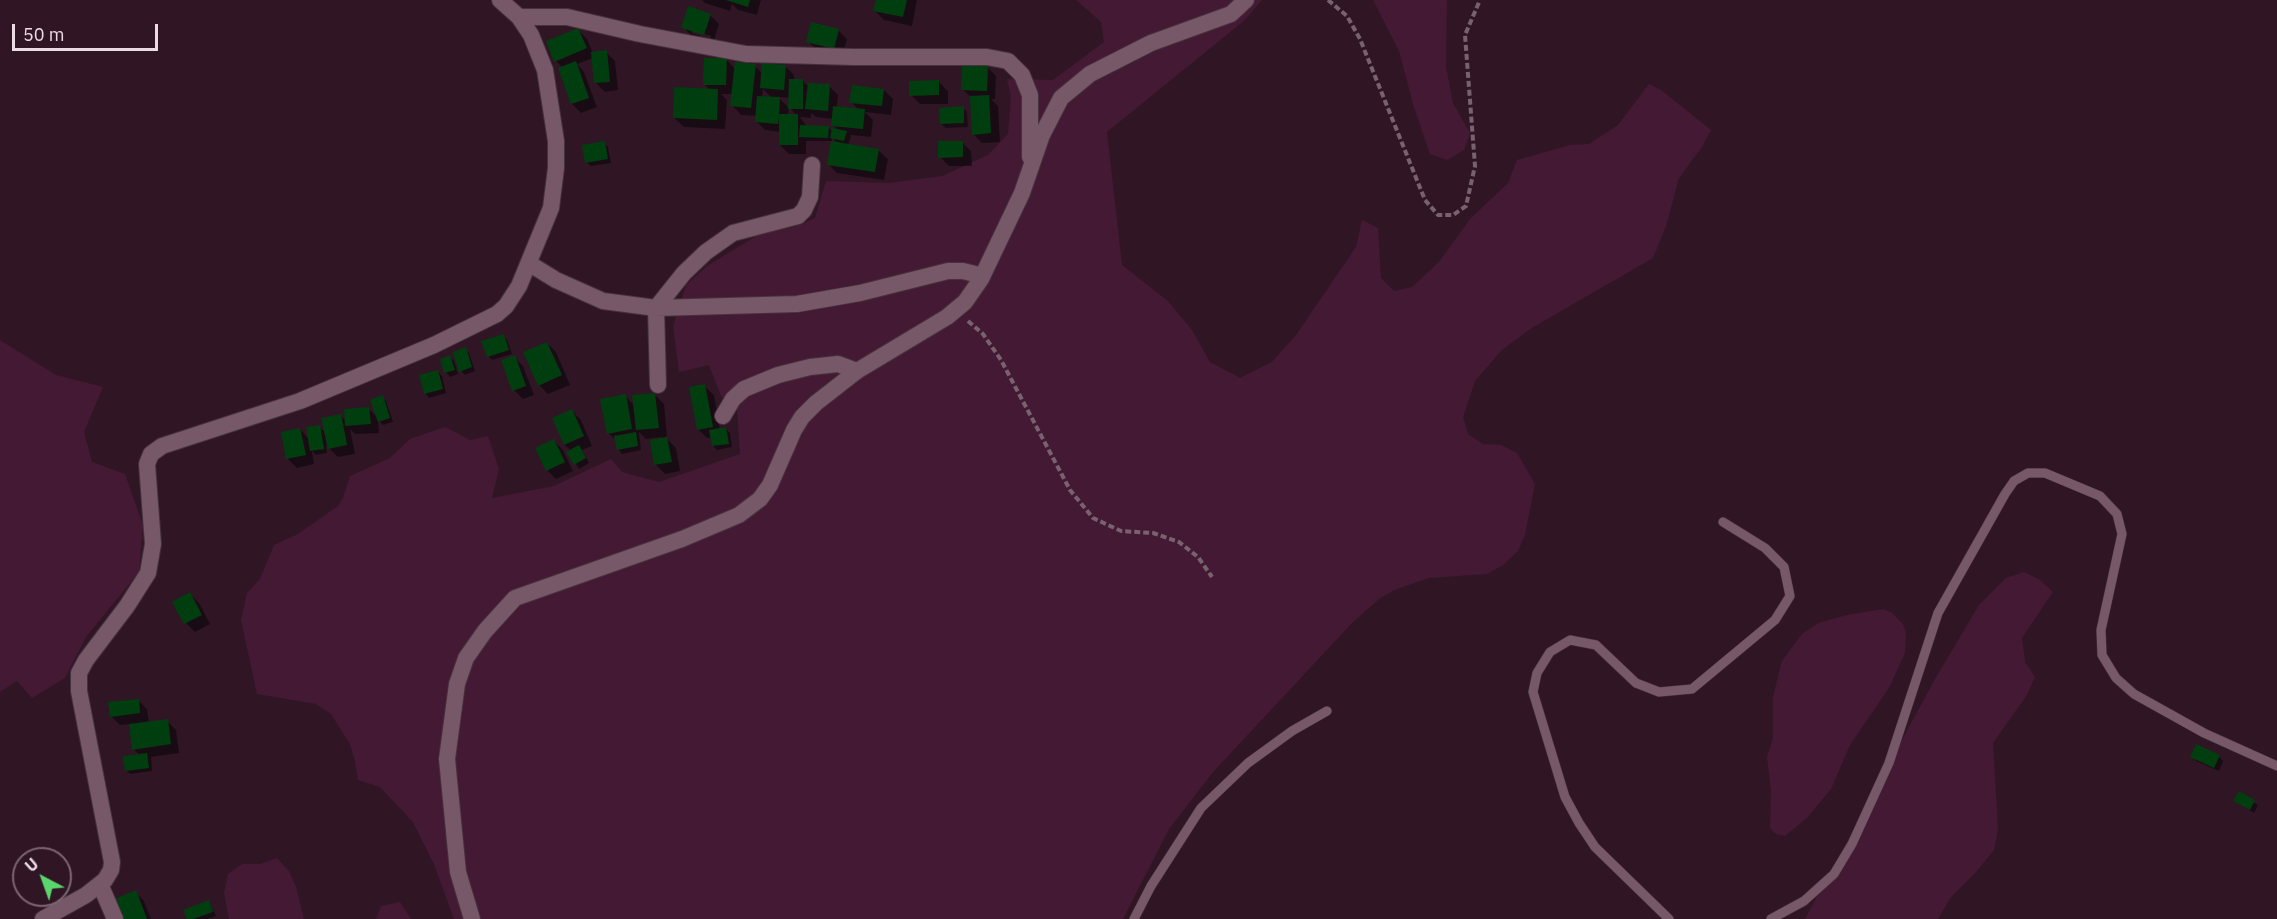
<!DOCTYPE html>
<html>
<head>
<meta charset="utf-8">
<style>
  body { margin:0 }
  #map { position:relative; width:2277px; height:919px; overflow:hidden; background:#301625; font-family:"IBM Plex Sans",sans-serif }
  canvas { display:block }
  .north { position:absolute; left:12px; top:847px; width:60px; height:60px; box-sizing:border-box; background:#301625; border:2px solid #7c6571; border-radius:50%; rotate:319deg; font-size:16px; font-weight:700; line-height:24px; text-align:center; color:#eddbe4 }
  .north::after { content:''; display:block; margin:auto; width:21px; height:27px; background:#5bd56e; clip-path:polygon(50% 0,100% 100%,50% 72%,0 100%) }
  .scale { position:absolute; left:12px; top:24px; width:146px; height:27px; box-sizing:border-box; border:3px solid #eddbe4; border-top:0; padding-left:8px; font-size:18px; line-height:21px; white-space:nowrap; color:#eddbe4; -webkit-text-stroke:4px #301625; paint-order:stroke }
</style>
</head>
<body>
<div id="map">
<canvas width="2277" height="919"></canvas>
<div class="north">U</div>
<div class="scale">50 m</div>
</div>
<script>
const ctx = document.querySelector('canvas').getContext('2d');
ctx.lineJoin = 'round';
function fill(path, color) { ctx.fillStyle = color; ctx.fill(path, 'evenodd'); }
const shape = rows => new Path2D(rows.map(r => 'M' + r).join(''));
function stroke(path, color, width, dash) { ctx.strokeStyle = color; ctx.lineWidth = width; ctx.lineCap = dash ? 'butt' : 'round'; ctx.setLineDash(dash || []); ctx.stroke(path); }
fill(shape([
  [1076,0,1262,0,1245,20,1107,132,1122,265,1168,301,1192,330,1210,362,1240,378,1272,362,1296,335,1356,247,1362,220,1378,228,1381,278,1394,291,1412,287,1439,262,1470,219,1508,183,1517,160,1570,145,1589,144,1618,125,1649,84,1661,90,1711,130,1702,147,1679,178,1666,226,1653,258,1530,329,1502,350,1475,381,1463,417,1468,434,1483,444,1501,445,1517,453,1535,484,1525,535,1518,551,1503,565,1487,574,1429,578,1394,590,1379,599,1352,623,1214,771,1169,829,1123,919,454,919,434,864,413,822,380,787,358,780,355,761,350,744,331,714,316,704,257,694,241,620,247,593,260,579,274,545,298,534,338,506,343,498,350,476,390,458,410,439,445,427,470,440,488,436,499,469,492,498,554,486,611,459,622,472,659,482,740,454,737,409,721,396,709,365,679,372,673,326,686,285,707,266,761,233,794,227,815,218,826,181,889,183,942,176,988,155,1008,134,1011,97,1007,79,1053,80,1104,42,1101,22],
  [1373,0,1447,0,1446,67,1453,103,1470,133,1464,150,1447,160,1430,154,1413,104,1399,51],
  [0,340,56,375,103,387,84,432,92,462,125,474,143,525,139,572,86,637,65,678,32,698,17,681,0,692],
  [2024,572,2040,580,2053,592,2022,638,2025,662,2035,677,2027,695,1993,743,1998,829,1994,850,1976,872,1951,897,1938,919,1805,919,1935,679,1979,605,2006,578],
  [1883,609,1891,612,1903,624,1906,633,1905,653,1889,688,1850,745,1831,789,1807,818,1785,836,1776,834,1770,828,1771,792,1767,757,1773,738,1773,697,1782,661,1802,634,1818,623,1847,615],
  [277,858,289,871,296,887,304,919,229,919,224,893,228,874,242,864,260,864],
  [400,902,411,919,376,919,381,906]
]), '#441933');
fill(shape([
  [702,0,761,0,757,15,738,10,732,4,730,11,705,3],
  [877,0,917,0,912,26,884,20,875,11],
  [710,15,719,24,713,43,692,36,683,27],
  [692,30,711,36,710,39,692,33],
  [578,30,587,39,593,53,606,52,615,61,618,90,605,92,596,83,593,58,577,64,584,72,597,107,581,113,572,104,560,68,562,67,556,61],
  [838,30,847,39,842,57,817,50,808,41],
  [726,59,735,69,755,66,762,73,785,66,794,75,794,81,803,81,809,87,829,86,838,95,837,108,859,110,851,102,884,90,893,99,891,115,865,112,873,120,871,137,851,135,848,146,878,150,888,159,884,180,837,173,828,164,838,144,832,137,832,141,806,141,806,154,789,154,780,145,780,132,765,130,756,121,757,116,741,115,732,105,733,94,721,94,727,100,725,129,684,127,674,118,710,90,705,85],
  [763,89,772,98,762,98],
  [778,97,790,98,790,108,796,115,788,115,789,108],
  [811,113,816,117,834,119,833,125,838,130,833,132,828,127,807,127,800,117,811,118],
  [987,67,996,76,995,99,991,99,998,106,1000,142,982,143,973,134,972,98,963,90],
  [939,82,948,91,948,104,920,104,911,95],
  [963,108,967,112,968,127,946,128,941,124],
  [962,142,971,151,972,166,949,166,940,157],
  [604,143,608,147,611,163,591,166,586,162],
  [503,335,507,340,512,354,492,360,488,356],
  [547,343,556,352,570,385,548,394,539,385],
  [465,349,469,353,475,371,465,375,461,371],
  [450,357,454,361,458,374,450,377,446,372],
  [514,357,523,366,534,395,523,399,514,390],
  [438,372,442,376,446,393,429,398,425,393],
  [704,386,714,395,720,430,726,429,730,433,732,447,717,450,713,446,712,437,707,438,698,429],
  [655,395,664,404,667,436,665,437,676,448,680,471,665,474,656,465,662,437,646,439,639,432,641,450,622,454,618,449,617,441,608,433,625,396,634,405],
  [382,397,386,401,393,422,383,425,378,420,379,433,355,434,350,429,355,454,338,457,326,445,327,453,316,455,312,451,314,464,297,468,288,459,282,433,300,429,309,439,319,427,326,433,340,415,346,421,369,409,378,418],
  [572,411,581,420,592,446,582,450,589,463,579,469,569,453,571,451,565,445,554,419],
  [554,441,563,450,573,471,556,479,547,470],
  [190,594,199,603,210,624,195,632,186,623,174,602],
  [138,700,147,709,149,723,167,721,176,730,179,753,151,757,152,771,130,774,126,770,140,755,133,749,131,724,120,725,111,716],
  [2192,757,2219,757,2223,761,2219,771,2196,761],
  [2239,793,2258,805,2254,813,2235,801],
  [135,892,144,901,151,919,119,919],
  [209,902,216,916,208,919,188,919]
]), '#0007');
fill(shape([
  [726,0,750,0,748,7],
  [876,0,907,0,903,17,873,11],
  [688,6,711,14,704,35,681,28],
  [811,22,839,29,834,49,806,42],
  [578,28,587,48,554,62,546,41],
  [607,50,610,82,594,83,591,52],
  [704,58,727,58,726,85,703,85],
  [576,61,589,98,571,104,558,68],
  [735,62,756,64,751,108,730,106],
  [762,63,786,65,784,90,760,88],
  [962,65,988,65,987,91,961,90],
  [789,79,803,79,803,109,788,109],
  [939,80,939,95,909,96,909,81],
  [808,83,830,84,828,111,805,109],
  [852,85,884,89,882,106,849,103],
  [674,87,718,89,717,120,673,118],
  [989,95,991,133,972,135,970,96],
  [757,96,780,97,779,114,798,114,798,145,779,145,779,117,778,124,755,122],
  [833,106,865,109,863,129,831,126],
  [964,106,964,123,940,124,939,108],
  [800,125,829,126,828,138,799,137],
  [832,128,847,131,844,141,830,138],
  [605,141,608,159,585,163,582,145],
  [831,141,879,149,875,172,827,165],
  [938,141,963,141,963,157,938,158],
  [504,334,509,350,487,357,481,341],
  [547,342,562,375,538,386,523,352],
  [466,347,472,367,459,372,453,352],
  [450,355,455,370,444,373,440,359],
  [515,355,526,386,512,391,501,360],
  [438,370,443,389,424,394,419,375],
  [705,384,713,427,697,430,689,387],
  [655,393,659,428,636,430,632,395],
  [626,394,632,429,607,434,600,399],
  [383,395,390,418,378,422,370,400],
  [369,407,371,424,345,426,344,409],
  [572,409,584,436,564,445,552,418],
  [341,414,347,445,328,449,321,418],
  [320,425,324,449,310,451,306,427],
  [726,427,729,444,712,446,709,430],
  [300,428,306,455,286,459,281,432],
  [636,432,638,446,617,450,614,436],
  [667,437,672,462,654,465,650,440],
  [554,439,565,462,546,471,535,448],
  [579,445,586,458,574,465,566,452],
  [190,592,202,615,184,624,172,602],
  [139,699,140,713,110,717,108,702],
  [168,719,171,744,132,750,129,724],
  [2196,744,2220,755,2214,768,2190,757],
  [147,753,149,768,125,771,123,756],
  [2239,791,2255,800,2250,810,2233,801],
  [136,890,147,919,117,919,110,901],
  [209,900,213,912,193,919,187,919,183,910]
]), '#003e10');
const service = shape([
  [1134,919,1151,886,1201,808,1248,763,1292,731,1327,711],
  [1669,919,1595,847,1579,823,1565,797,1533,692,1537,673,1550,652,1570,640,1596,645,1636,683,1659,692,1692,689,1775,620,1790,596,1784,567,1765,548,1723,522],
  [1771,919,1804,901,1834,874,1852,844,1889,763,1938,613,2005,494,2014,481,2028,473,2045,473,2100,496,2117,514,2122,534,2101,630,2102,655,2116,678,2134,694,2204,733,2277,766]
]);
const minor = shape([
  [519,17,567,17,640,34,746,54,854,57,987,57,1008,61,1022,75,1030,95,1030,157],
  [530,264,556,280,603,301,656,308,797,304,860,293,948,271,963,271,975,274,981,279],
  [658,385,656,308,684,273,706,252,733,233,798,216,804,210,810,197,812,165],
  [723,416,733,399,744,389,778,375,810,367,838,364,857,371],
  [100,884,115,919],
  [43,919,86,895,105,880,111,870,112,862,79,691,79,673,86,660,127,606,148,573,153,544,147,464,151,454,162,446,300,401,434,345,497,314,506,306,519,286,551,208,556,168,556,141,545,70,531,35,519,17,500,0],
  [472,919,458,872,447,759,457,684,466,658,485,631,515,598,682,539,739,515,760,499,770,485,794,430,802,417,816,403,857,371,947,317,965,302,981,279,1022,193,1042,135,1061,98,1090,74,1151,43,1231,14,1246,0]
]);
stroke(service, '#46323d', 10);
stroke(minor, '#46323d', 18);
stroke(shape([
  [1328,0,1347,16,1360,39,1425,200,1438,215,1453,215,1466,206,1475,166,1465,35,1480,0],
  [968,321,983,334,1001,360,1070,490,1093,518,1121,531,1153,533,1179,542,1198,557,1212,577]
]), '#79626f', 4, [6, 3]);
stroke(service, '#775868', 9);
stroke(minor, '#775868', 16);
</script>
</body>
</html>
